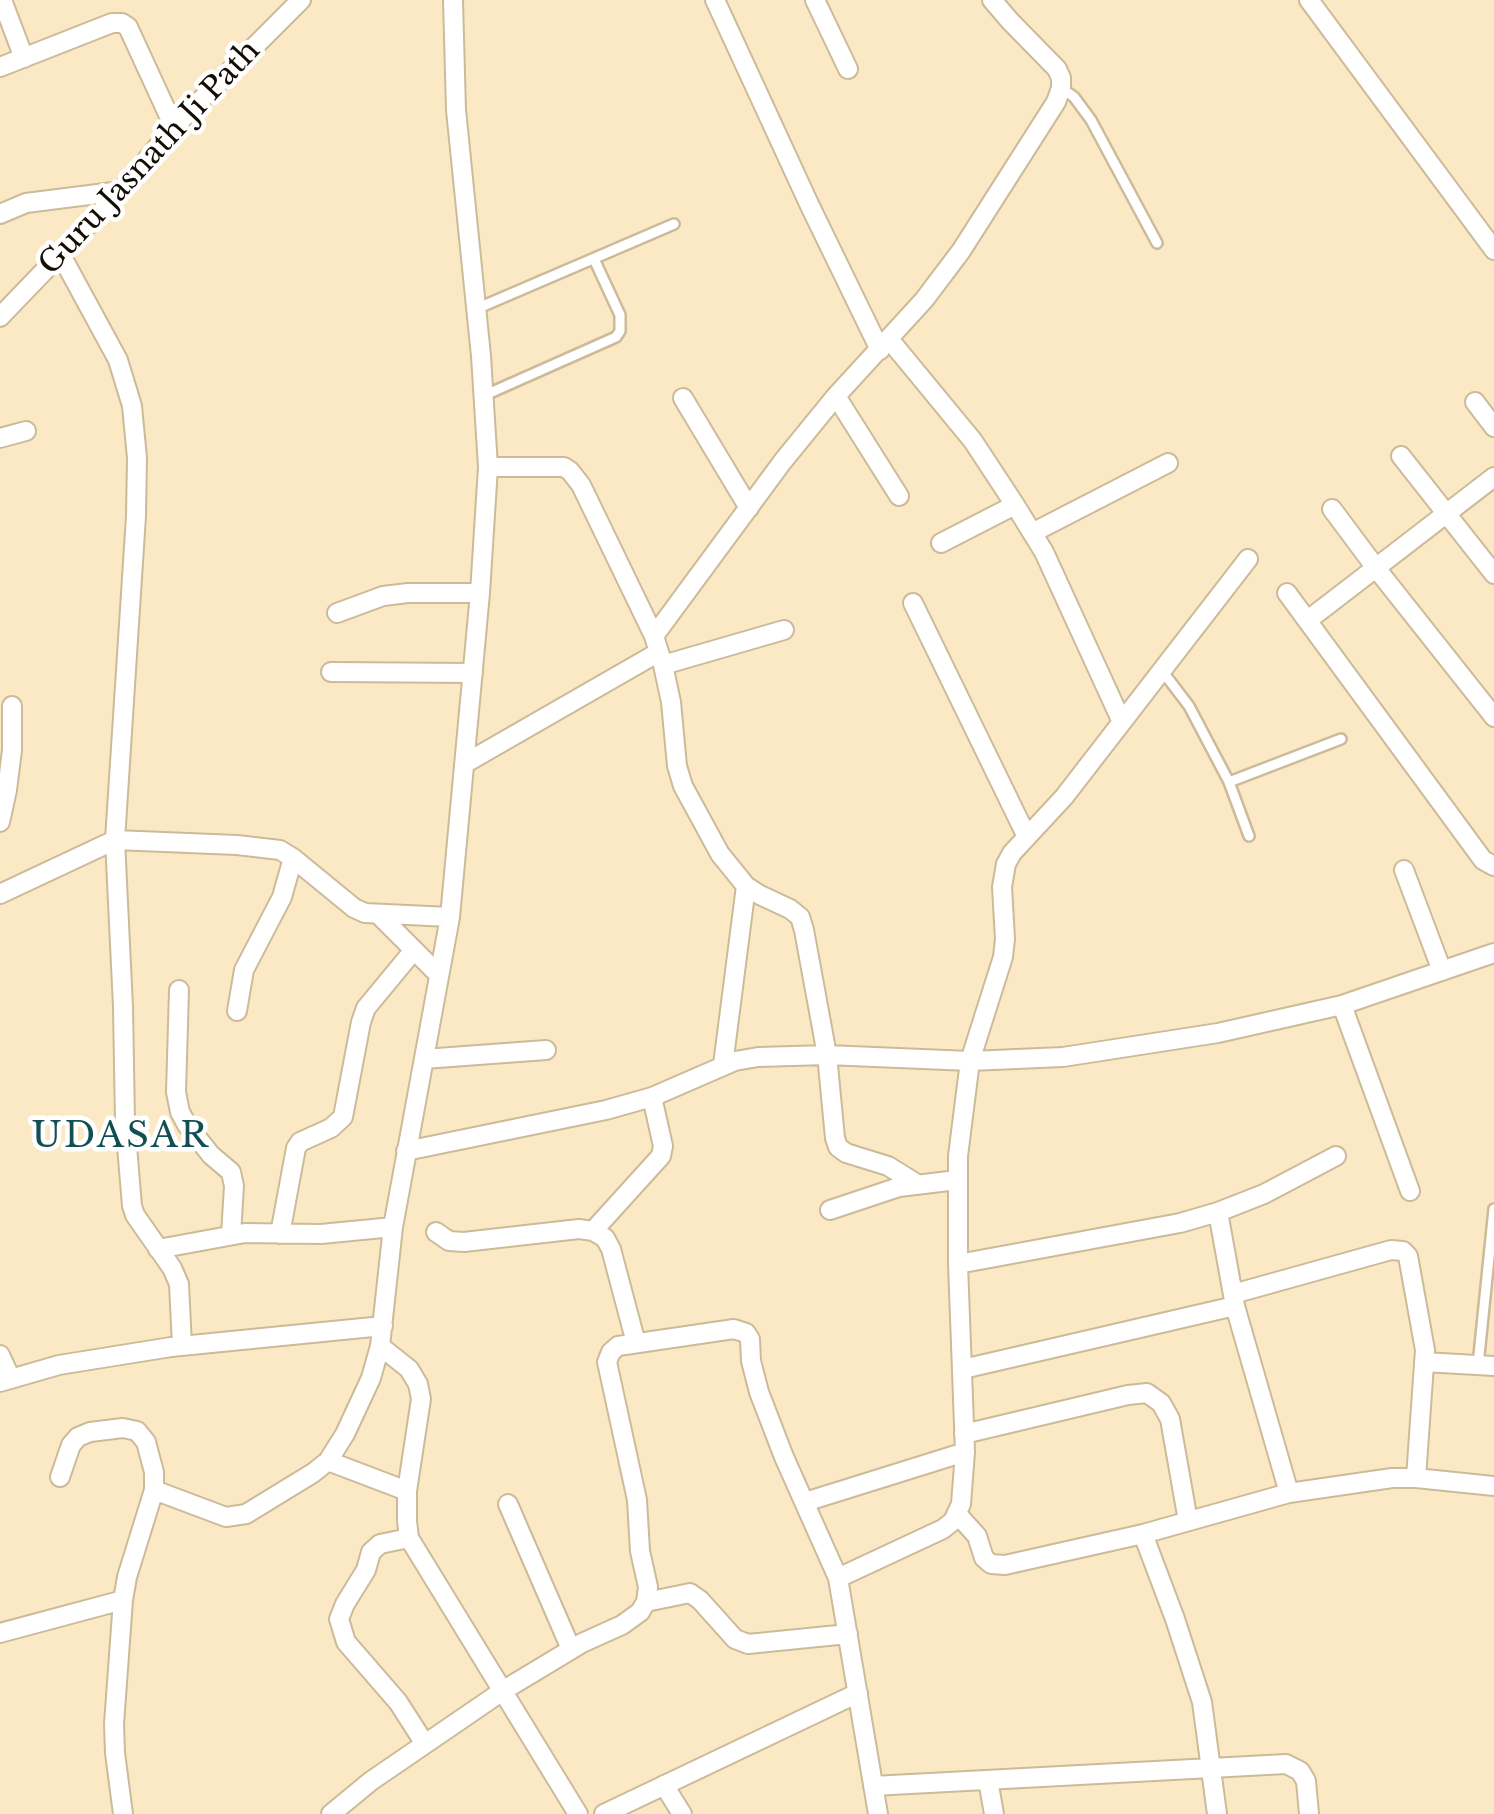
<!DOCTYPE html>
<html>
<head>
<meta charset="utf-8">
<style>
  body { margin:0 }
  canvas { display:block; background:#fbe9c6 }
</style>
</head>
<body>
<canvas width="1494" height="1814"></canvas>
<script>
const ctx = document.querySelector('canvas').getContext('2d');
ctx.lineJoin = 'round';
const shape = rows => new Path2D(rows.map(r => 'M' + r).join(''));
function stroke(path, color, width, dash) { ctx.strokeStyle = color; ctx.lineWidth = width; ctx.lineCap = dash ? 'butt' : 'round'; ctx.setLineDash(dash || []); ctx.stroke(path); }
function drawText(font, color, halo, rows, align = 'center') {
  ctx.font = font + ' "Libre Baskerville",serif'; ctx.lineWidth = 9; ctx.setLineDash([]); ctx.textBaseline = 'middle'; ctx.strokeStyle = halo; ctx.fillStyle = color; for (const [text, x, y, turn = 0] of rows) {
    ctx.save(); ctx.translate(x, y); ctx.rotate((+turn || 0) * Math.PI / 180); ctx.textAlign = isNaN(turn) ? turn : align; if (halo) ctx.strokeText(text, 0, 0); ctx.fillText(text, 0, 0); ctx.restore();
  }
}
const lane = shape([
  [1061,88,1074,97,1091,120,1157,243],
  [476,309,674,224],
  [483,396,616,337,620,331,620,315,594,259],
  [1163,672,1189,706,1229,782,1249,836],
  [1229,782,1341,739],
  [1478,1365,1494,1209]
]);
const street = shape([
  [2,0,24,58],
  [715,0,810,206,880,350],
  [815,0,848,69],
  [1309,0,1494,250],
  [0,67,112,23,122,23,128,27,174,127],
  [0,214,26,203,121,191],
  [61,255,118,360,132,406,137,458,136,516,115,840,123,1007,125,1122,132,1206,135,1215,172,1268,179,1284,182,1346],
  [0,317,121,191,174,127,301,0],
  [889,339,973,441,1015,505,1044,552,1121,720],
  [836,396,899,496],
  [683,398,749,508],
  [1475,402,1494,427],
  [0,438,26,431],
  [1401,456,1494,574],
  [488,467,564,467,570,471,581,485,654,636,663,665,671,702,677,766,683,786,720,854,746,886,760,895,790,909,800,917,804,930,827,1055,835,1138,838,1147,846,1153,888,1166,917,1184],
  [1332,509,1376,568,1494,717],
  [1032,533,1168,463],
  [941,543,1015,505],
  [1287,593,1483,860,1494,866],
  [913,603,1027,837],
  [337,613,383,596,408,593,480,593],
  [1308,620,1494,477],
  [654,636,783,461,836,396,924,300,961,251,1056,102,1061,88,1061,78,1057,69,1010,21,992,0],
  [663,665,784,630],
  [331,672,473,673],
  [464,764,659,652],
  [0,822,7,790,12,750,12,706],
  [1404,870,1442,971],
  [0,894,115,840,237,845,280,850,293,858,354,908,365,913,450,917],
  [379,915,439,975],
  [179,990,176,1092,180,1112,187,1125,211,1155,231,1172,234,1186,231,1235],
  [1342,1005,1410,1191],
  [237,1011,244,970,282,897,293,858],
  [424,1059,546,1050],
  [723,1065,746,886],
  [406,1151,606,1110,652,1097,735,1061,758,1057,827,1055,970,1061,1063,1057,1218,1033,1342,1005,1494,953],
  [830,1210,899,1187,957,1180],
  [1218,1212,1235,1306,1289,1493],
  [593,1231,661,1156,663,1146,652,1097],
  [436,1232,449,1241,464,1242,579,1229,593,1231,605,1238,611,1249,636,1343],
  [280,1234,296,1148,300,1142,331,1128,343,1117,361,1022,366,1008,414,950],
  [158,1249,245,1233,321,1234,393,1227],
  [958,1264,1180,1223,1218,1212,1264,1194,1336,1156],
  [1233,1294,1391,1250,1403,1251,1408,1256,1425,1350,1416,1478],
  [380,1346,409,1369,418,1384,421,1399,407,1491,407,1521,409,1538,578,1814],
  [0,1355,11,1379],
  [1424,1362,1494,1366],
  [963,1369,1235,1306],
  [0,1382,59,1365,171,1347,383,1326],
  [964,1434,1128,1395,1147,1393,1161,1403,1170,1419,1188,1521],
  [328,1461,407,1491],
  [60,1477,71,1445,78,1437,90,1432,123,1428,137,1431,146,1442,154,1472,154,1490,127,1577,123,1600,114,1724,115,1753,123,1814],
  [154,1490,226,1517,246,1514,313,1473,328,1461,345,1434,371,1378,380,1346,393,1227,450,917,480,593,488,467,481,356,456,110,453,0],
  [805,1502,965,1452],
  [508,1504,571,1649],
  [958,1515,977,1536,984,1558,991,1564,1005,1565,1143,1534,1289,1493,1392,1478,1416,1478,1494,1486],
  [1143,1534,1175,1619,1202,1702,1217,1814],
  [409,1538,380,1544,371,1552,366,1570,345,1604,339,1619,346,1642,398,1702,425,1744],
  [838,1578,943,1529,953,1521,961,1504,965,1452,958,1264,958,1156,970,1061,1003,957,1005,939,1002,887,1006,864,1012,853,1064,797,1248,559],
  [646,1602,690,1593,700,1600,735,1639,748,1644,848,1634],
  [0,1633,123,1600],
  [988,1780,994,1814],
  [664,1785,682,1814],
  [873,1786,1286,1764,1300,1771,1306,1781,1309,1814],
  [331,1814,371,1781,504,1690,582,1643,622,1625,640,1612,646,1602,648,1587,640,1551,637,1500,607,1362,611,1352,618,1346,734,1329,746,1333,750,1339,751,1361,759,1392,784,1457,838,1578,878,1814],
  [604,1814,858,1693]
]);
stroke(lane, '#ccba99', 14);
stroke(street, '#ccba99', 22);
stroke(lane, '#fff', 9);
stroke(street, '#fff', 18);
drawText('30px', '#130d03', '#fff', [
  ["Guru Jasnath Ji Path",150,158,-47]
]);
ctx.letterSpacing = '2.5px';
drawText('35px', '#114f53', '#fff', [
  ["UDASAR",121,1137]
]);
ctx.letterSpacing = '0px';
</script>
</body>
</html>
